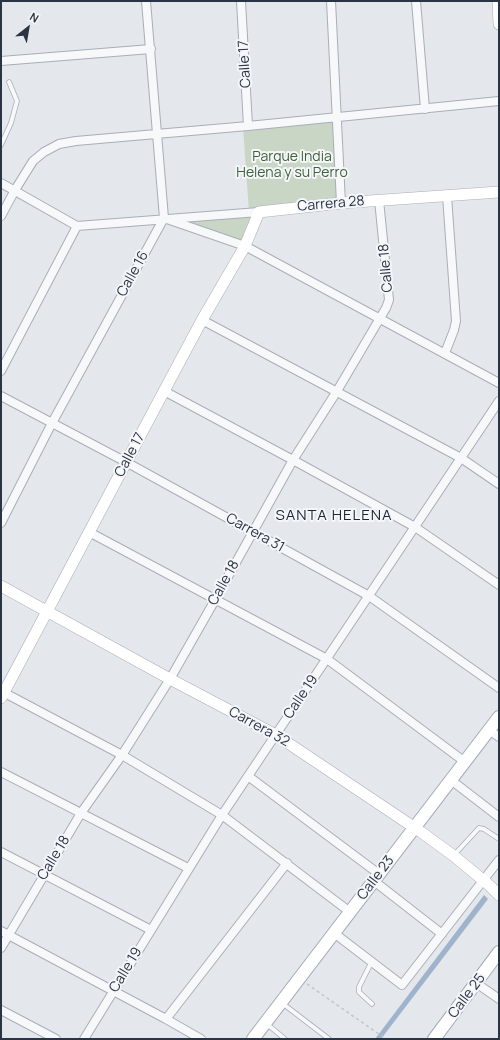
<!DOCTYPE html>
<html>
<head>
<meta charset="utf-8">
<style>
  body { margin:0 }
  #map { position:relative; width:500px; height:1040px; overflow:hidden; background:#e4e7ec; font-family:Manrope,sans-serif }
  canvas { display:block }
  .frame { position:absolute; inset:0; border:2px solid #2b3445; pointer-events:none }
  .north { position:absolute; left:8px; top:8px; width:40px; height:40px; -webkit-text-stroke:3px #f4f6f9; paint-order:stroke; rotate:31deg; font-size:11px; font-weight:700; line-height:16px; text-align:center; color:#2b3445 }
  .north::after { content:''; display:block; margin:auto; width:14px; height:18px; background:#2b3445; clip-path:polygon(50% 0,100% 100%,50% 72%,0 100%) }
</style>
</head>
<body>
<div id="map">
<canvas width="500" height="1040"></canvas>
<div class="frame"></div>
<div class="north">N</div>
</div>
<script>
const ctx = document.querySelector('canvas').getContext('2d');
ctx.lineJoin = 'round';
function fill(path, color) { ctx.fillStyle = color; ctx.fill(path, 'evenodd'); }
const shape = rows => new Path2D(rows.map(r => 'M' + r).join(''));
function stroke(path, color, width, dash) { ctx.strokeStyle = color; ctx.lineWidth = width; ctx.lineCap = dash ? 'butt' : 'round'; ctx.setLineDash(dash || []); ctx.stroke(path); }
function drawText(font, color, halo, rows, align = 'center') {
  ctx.font = font + ' Manrope,sans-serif'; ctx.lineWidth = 4; ctx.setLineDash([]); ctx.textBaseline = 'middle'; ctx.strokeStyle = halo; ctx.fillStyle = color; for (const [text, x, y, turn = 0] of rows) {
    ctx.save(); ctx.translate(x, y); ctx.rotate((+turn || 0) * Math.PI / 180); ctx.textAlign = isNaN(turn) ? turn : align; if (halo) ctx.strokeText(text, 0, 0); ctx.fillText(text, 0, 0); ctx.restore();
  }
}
fill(shape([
  [336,117,341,203,259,212,245,246,164,218,249,212,243,127]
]), '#c9d6c5');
fill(shape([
  [484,895,488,899,381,1039,375,1039]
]), '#9fb4cc');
const lane = shape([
  [1,145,11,123,17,101,9,82],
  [454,855,479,828,484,829,499,839],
  [282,1003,329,1039],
  [372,1004,359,992,359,987,372,961],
  [267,1024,285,1039]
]);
const street = shape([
  [241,1,248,126],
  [331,1,341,203],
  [416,1,425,109],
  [1,61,151,49],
  [1,183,77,226,259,212],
  [1,216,15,190,33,161,44,152,59,144,76,141,248,126,499,101],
  [164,218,245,246,499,383],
  [202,320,461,458,499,484],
  [445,353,454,330,456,321,447,196],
  [1,371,77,226],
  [164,391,293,460,415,527,499,585],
  [1,396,126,462,369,596,499,688],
  [1,523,52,423,164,218,146,1],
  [89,532,327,659,465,762],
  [1,691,122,755,222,815,350,912],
  [489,730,499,737],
  [1,772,188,868],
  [248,776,379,874],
  [451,780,499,817],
  [1,852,151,930],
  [374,881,442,934],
  [1,931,166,1019,201,1039],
  [334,933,402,985,499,860],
  [1,948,81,813,122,755,170,679,215,600,293,460,337,391,386,308,389,300,379,200],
  [476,983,499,999],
  [1,1010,56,1039],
  [166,1019,287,863],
  [84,1039,222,815,499,401]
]);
const secondary = shape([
  [498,1,499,24],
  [1,586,170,679,276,735,421,832,454,856,489,885,499,895],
  [1,698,164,391,202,320,245,246,259,212,341,203,499,192]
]);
const primary = shape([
  [253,1039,499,717],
  [434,1039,499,952]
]);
stroke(lane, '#a9aeb7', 5.5);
stroke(street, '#a9aeb7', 10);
stroke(secondary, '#a9aeb7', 12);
stroke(primary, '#a3abb8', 14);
stroke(shape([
  [307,984,386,1039]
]), '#c2c5cb', 1.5, [3, 3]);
stroke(lane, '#f7f8fa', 4);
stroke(street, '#f7f8fa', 8);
stroke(secondary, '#fff', 11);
stroke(primary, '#fff', 12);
drawText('14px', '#2b3445', '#f4f6f9', [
  ["Calle 17",245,64,-93],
  ["Carrera 28",331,204,-5],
  ["Calle 18",386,268,-95],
  ["Calle 16",133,274,-61],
  ["Calle 17",130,455,-62],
  ["Carrera 31",255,533,29],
  ["Calle 18",224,583,-61],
  ["Calle 19",301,697,-56],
  ["Carrera 32",259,727,29],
  ["Calle 18",54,858,-59],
  ["Calle 23",376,878,-53],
  ["Calle 19",126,970,-59],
  ["Calle 25",467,996,-53]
]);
drawText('14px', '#3f6138', '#f4f6f9', [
  ["Parque India",292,157],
  ["Helena y su Perro",292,173]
]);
ctx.letterSpacing = '1px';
drawText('15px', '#1d2536', '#f4f6f9', [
  ["SANTA HELENA",334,516]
]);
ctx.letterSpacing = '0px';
</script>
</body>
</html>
